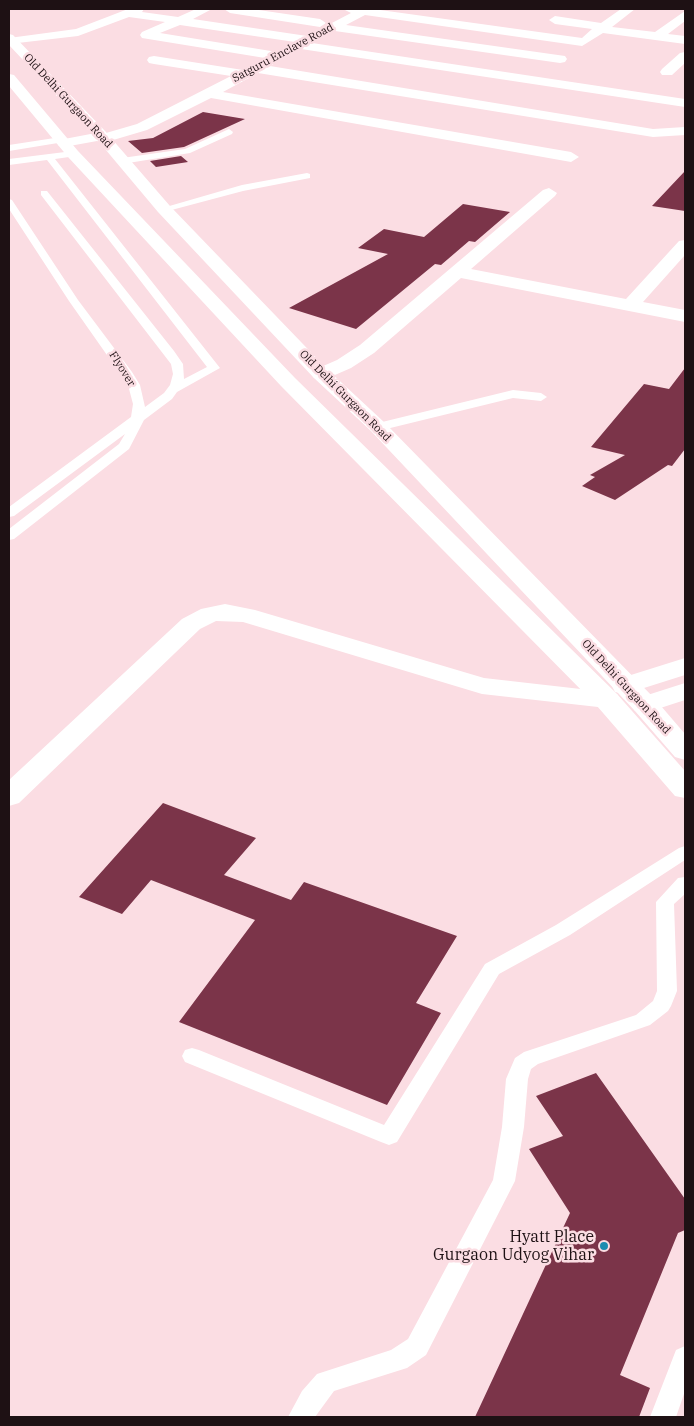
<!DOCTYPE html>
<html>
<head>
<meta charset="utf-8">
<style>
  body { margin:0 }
  #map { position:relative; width:694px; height:1426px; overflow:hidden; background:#fbdde3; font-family:"IBM Plex Serif",serif }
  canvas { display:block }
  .frame { position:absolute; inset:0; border:10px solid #1e1114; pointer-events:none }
</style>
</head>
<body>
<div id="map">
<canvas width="694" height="1426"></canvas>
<div class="frame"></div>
</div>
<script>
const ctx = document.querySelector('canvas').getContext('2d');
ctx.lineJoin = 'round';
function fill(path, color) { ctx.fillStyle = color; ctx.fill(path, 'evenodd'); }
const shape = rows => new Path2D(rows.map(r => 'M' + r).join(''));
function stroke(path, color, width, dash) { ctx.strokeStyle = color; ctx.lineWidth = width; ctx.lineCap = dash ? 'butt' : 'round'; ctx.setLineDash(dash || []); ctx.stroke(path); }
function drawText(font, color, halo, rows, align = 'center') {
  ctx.font = font + ' "IBM Plex Serif",serif'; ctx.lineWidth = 5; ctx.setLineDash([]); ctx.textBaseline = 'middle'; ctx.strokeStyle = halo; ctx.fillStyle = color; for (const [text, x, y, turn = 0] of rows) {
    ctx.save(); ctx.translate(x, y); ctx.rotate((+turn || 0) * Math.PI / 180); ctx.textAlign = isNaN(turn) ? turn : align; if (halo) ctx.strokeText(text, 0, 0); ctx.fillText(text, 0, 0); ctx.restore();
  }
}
fill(shape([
  [203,112,245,119,184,147,142,153,128,141,153,138],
  [181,156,188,162,156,167,150,161],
  [685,171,685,211,652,206],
  [463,204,510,212,475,242,469,241,441,265,435,264,356,329,289,308,388,254,358,248,384,229,424,237],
  [685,368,685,449,672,466,668,465,615,500,582,486,595,477,590,475,625,455,591,447,644,384,669,389],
  [163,803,256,838,224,875,291,900,304,882,457,936,416,1003,441,1013,387,1105,179,1022,255,920,151,880,122,914,79,897],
  [596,1073,685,1199,685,1230,678,1233,620,1375,650,1388,639,1417,475,1417,570,1213,529,1149,563,1136,536,1096]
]), '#7b3449');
fill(shape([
  [229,129,233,132,232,134,190,153,122,164,117,161,122,158,185,149,229,129],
  [61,137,64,138,64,142,9,151,9,145,61,137],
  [73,151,77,154,76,156,55,159,220,368,177,392,172,399,144,420,129,449,14,539,9,540,9,529,119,444,125,434,14,516,9,517,9,507,131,417,133,404,128,385,69,301,9,209,9,199,12,200,78,300,132,372,140,385,145,407,164,393,170,385,173,374,171,364,41,195,41,191,47,191,174,351,183,364,184,379,207,367,47,160,9,165,9,159,73,151],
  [307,173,310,174,310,178,243,191,164,212,159,209,242,185,307,173],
  [513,390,541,393,547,397,541,401,513,398,378,431,372,427,374,424,513,390],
  [685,846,685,860,570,935,499,974,397,1142,389,1145,381,1142,185,1062,182,1056,185,1050,192,1048,199,1050,384,1125,485,964,556,925,679,848,685,846],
  [685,877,685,894,674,904,677,991,671,1006,668,1011,650,1025,538,1064,531,1069,528,1079,524,1127,515,1181,426,1355,407,1368,334,1391,315,1417,288,1417,302,1391,317,1374,391,1350,408,1339,493,1180,502,1127,506,1079,515,1058,524,1052,636,1015,653,1001,657,991,656,902,678,878,685,877],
  [685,1346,685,1391,676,1417,650,1417,676,1350,685,1346]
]), '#fff');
fill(shape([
  [128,9,144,9,142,12,178,17,196,9,212,9,193,19,307,36,351,13,343,9,373,9,582,38,592,29,555,24,549,20,555,16,601,23,621,9,635,9,612,27,655,32,685,11,685,21,668,34,685,36,685,44,603,33,582,46,365,15,346,25,565,56,567,59,565,62,560,63,335,31,312,43,685,99,685,107,301,49,270,66,653,129,685,127,685,135,653,137,258,73,223,92,571,152,579,157,571,162,211,98,147,130,103,143,97,141,64,147,59,146,57,143,59,140,101,132,106,133,137,124,231,76,154,64,149,63,147,60,149,57,154,56,243,70,265,58,142,38,140,35,142,32,165,22,129,17,78,36,9,44,9,38,76,29,128,9],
  [180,25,295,42,277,52,160,33,180,25],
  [224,9,252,9,320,19,326,23,320,27,230,13,224,9],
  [685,52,685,63,672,75,662,75,660,72,662,69,680,53,685,52],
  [549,188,557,193,555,196,471,269,626,299,679,241,685,240,685,255,643,302,685,310,685,322,461,278,374,353,351,368,328,378,321,380,314,378,311,374,314,370,337,360,360,345,543,190,549,188],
  [225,604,255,610,484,678,607,692,617,694,621,700,617,706,607,708,482,694,243,622,216,621,200,629,19,803,9,806,9,780,182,619,201,609,225,604],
  [685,658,685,675,625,694,615,692,612,686,615,680,685,658],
  [685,683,685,700,645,713,635,711,631,705,635,699,685,683]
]), '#fff');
fill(shape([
  [9,34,13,35,105,131,170,206,328,370,385,423,655,699,685,734,685,760,675,757,635,711,371,431,314,378,158,212,95,137,9,45,9,34],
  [9,74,14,75,78,151,295,378,617,694,685,771,685,798,675,796,597,706,281,386,68,157,9,86,9,74]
]), '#fff');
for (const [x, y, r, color] of [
  [604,1246,5,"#1b8cb0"]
]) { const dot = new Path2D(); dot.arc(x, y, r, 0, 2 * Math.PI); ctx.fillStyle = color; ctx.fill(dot); stroke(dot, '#fbdde3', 2); }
drawText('11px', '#1e1114', '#fbdde3', [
  ["Satguru Enclave Road",283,53,-28],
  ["Old Delhi Gurgaon Road",68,101,47],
  ["Flyover",122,369,58],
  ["Old Delhi Gurgaon Road",345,396,45],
  ["Old Delhi Gurgaon Road",626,687,47]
]);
drawText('16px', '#1e1114', '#fbdde3', [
  ["Hyatt Place",594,1237],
  ["Gurgaon Udyog Vihar",594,1255]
], 'right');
</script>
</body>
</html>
